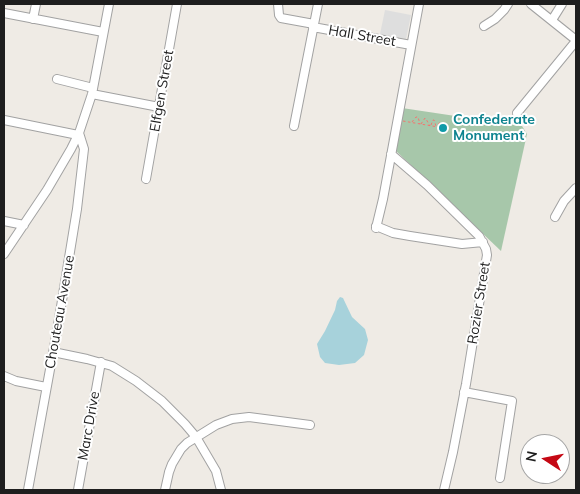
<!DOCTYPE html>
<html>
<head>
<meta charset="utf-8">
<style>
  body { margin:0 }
  #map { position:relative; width:580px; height:494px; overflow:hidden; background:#efebe5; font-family:Mulish,sans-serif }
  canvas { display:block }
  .frame { position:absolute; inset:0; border:5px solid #1e1e1e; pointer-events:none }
  .north { position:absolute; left:520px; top:434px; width:50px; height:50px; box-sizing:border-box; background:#fff; border:1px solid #a5a5a5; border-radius:50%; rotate:281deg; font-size:14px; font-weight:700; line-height:20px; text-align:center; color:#1e1e1e }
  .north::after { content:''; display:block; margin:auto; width:18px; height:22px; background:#c50814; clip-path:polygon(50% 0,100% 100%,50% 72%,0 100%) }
</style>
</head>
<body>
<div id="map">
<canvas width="580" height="494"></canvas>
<div class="frame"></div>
<div class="north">N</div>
</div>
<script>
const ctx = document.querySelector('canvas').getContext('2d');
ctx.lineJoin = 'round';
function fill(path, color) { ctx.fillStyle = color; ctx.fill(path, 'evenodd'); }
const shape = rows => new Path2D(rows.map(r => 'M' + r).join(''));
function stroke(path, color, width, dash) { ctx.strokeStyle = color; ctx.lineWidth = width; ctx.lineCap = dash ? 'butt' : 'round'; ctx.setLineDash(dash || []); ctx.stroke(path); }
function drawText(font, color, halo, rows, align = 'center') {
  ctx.font = font + ' Mulish,sans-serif'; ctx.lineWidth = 4; ctx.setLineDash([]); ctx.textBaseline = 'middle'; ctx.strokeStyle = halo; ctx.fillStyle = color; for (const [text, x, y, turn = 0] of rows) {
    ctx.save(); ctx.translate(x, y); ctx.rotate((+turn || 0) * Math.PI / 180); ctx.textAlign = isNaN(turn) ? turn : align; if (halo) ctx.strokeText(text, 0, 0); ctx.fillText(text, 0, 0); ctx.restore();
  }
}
fill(shape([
  [402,108,522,126,527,134,501,251,395,150]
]), '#a7c7aa');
fill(shape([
  [385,10,411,15,406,39,380,34]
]), '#dedede');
fill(shape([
  [340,297,343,298,352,317,365,329,368,340,364,355,355,363,339,365,325,363,320,357,317,344,325,331,335,310,337,301]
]), '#a7d2db');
const minor = shape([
  [278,4,279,15,281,18,314,24],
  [531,4,576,40],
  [4,13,103,32],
  [33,19,36,4],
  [552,20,562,4],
  [484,26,495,19,504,10,508,4],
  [313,27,411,45],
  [57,79,93,88],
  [92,94,159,107],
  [517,113,576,41],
  [4,120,78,135],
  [294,126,318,4],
  [391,154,427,185,479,236,486,249,487,255,466,384,453,452,444,490],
  [146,179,177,4],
  [555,217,564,201,576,188],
  [4,221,24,225],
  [376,226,393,233,410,236,462,244,483,242],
  [376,228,383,199,419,4],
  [4,254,47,190,71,149,79,133,92,94,109,4],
  [53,352,87,359,112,366,136,381,162,401,185,424,196,437,216,471,221,490],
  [4,376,16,381,46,387],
  [464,392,512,401,500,478],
  [28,490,57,331,77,209,84,149,79,133],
  [78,490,101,362],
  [165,490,169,472,172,464,181,449,187,443,216,425,232,419,249,417,310,425]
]);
stroke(minor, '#a2a2a2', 10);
stroke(shape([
  [403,121,438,127,438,130,445,132,446,124,439,123,438,127],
  [412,122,416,117,418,117,420,124],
  [421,124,425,118,426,119,430,126],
  [431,125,433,120,434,120,436,126]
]), '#f47570', 1, [2.5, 2.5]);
stroke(minor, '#fff', 8);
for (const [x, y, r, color] of [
  [443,128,5,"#0f9aa8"]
]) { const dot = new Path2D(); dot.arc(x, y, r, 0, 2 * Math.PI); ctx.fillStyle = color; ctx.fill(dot); stroke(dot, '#fff', 2); }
drawText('14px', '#1e1e1e', '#fff', [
  ["Hall Street",362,36,10],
  ["Elfgen Street",162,91,-80],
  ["Rozier Street",479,303,-81],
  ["Chouteau Avenue",60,312,-80],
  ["Marc Drive",89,426,-80]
]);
drawText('bold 14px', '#0d838f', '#fff', [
  ["Confederate",453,120],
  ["Monument",453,136]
], 'left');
</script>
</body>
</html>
